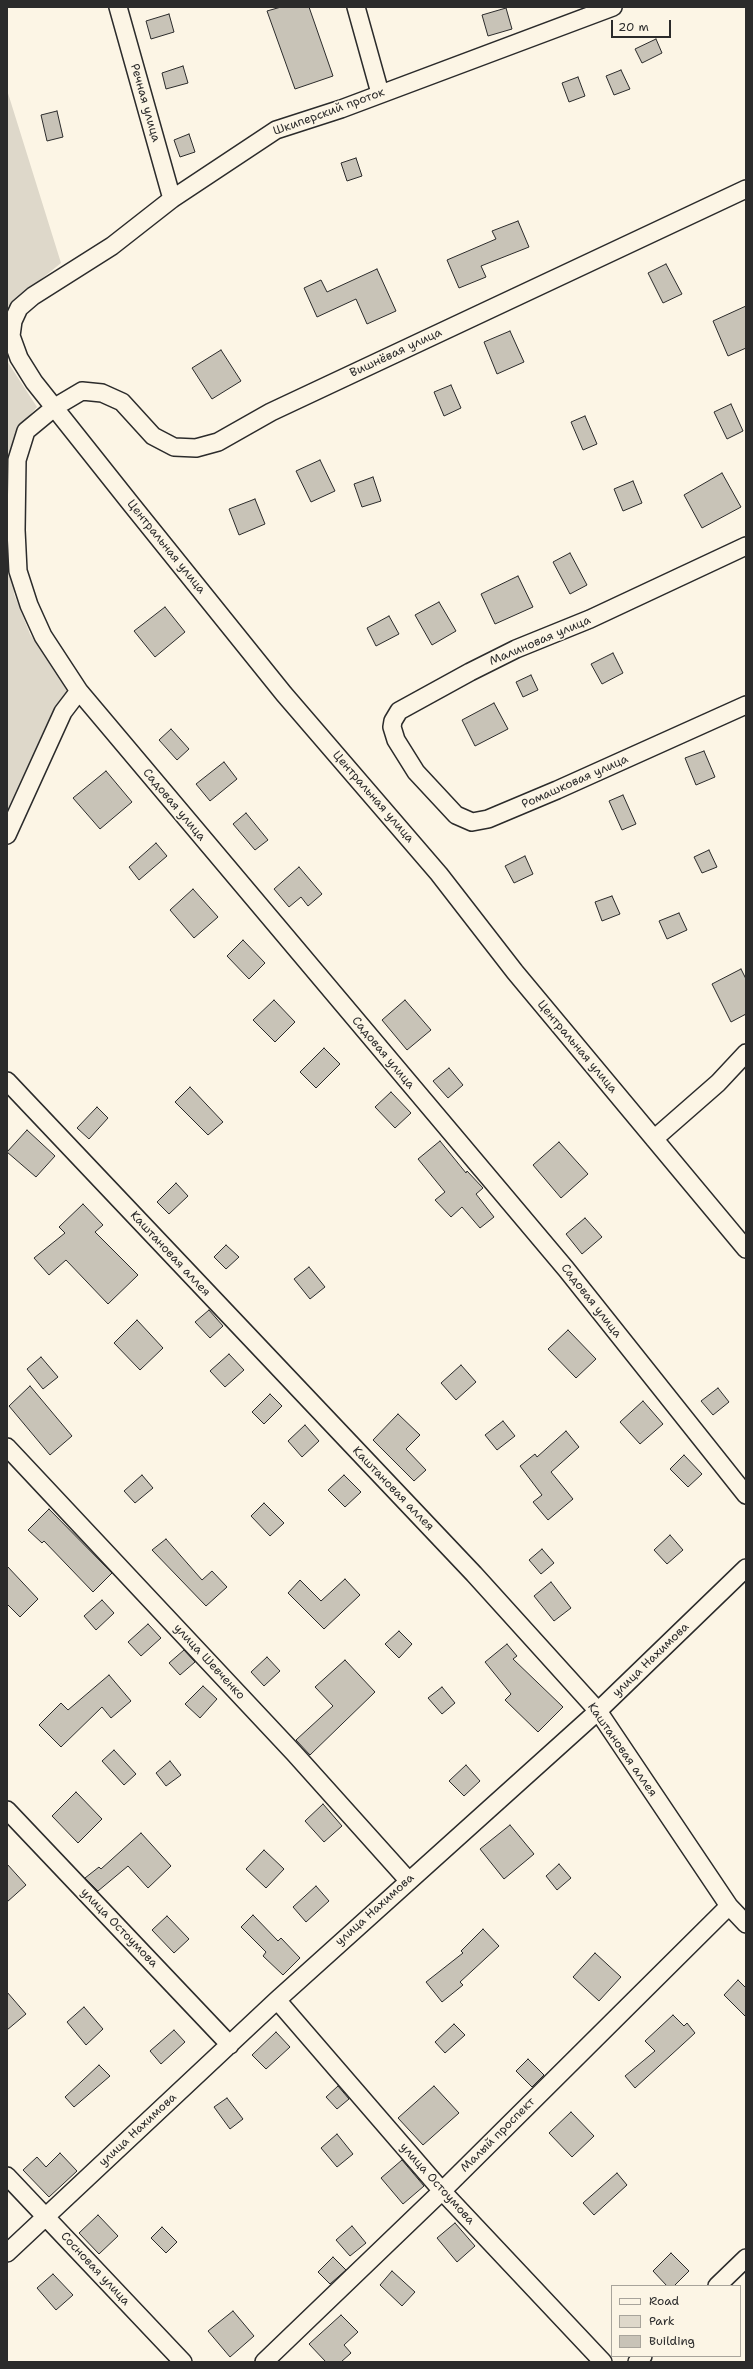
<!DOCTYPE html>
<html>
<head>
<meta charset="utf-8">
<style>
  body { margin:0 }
  #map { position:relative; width:753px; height:2369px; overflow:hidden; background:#fcf5e5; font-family:"Shantell Sans",sans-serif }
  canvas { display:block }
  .frame { position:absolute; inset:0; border:8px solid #2b2b2b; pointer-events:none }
  .legend { position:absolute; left:611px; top:2285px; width:130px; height:72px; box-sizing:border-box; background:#fcf5e5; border:1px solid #a8a49b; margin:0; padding:5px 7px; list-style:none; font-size:12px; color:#2b2b2b }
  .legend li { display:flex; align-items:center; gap:8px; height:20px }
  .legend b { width:20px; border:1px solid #a8a49b }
  .scale { position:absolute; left:611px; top:20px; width:60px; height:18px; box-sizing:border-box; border:2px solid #2b2b2b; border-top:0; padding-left:5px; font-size:12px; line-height:14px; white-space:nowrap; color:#2b2b2b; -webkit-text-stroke:3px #fcf5e5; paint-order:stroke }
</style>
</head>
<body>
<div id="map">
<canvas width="753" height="2369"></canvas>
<div class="frame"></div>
<ul class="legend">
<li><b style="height:5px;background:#fcf5e5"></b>Road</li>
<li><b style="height:11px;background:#ded8ca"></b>Park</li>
<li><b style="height:11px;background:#c8c3b7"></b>Building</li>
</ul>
<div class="scale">20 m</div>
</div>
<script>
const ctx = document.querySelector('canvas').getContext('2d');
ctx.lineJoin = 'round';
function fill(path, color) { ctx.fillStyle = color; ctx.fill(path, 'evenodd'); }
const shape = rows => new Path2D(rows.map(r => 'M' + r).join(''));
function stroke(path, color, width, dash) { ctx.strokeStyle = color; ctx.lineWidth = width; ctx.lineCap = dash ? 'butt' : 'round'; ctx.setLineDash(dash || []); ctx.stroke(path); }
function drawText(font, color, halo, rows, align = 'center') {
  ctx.font = font + ' "Shantell Sans",sans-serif'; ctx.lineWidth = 3.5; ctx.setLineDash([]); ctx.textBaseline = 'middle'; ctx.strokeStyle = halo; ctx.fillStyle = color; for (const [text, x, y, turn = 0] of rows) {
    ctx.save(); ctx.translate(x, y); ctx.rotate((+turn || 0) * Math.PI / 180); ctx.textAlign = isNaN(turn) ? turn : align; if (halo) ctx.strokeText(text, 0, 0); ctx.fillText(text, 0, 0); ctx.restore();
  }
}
fill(shape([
  [7,90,61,263,7,307],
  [7,361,37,407,18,428,10,460,9,530,14,594,30,634,67,691,7,819]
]), '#ded8ca');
const building = shape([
  [281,7,309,7,333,76,295,89,267,11,281,7],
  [506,8,512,29,488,36,482,15,506,8],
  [169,14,174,32,151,39,146,21,169,14],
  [656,39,662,53,642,63,635,49,656,39],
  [183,66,188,83,166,89,162,73,183,66],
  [621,70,630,89,614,95,606,76,621,70],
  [578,77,585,96,569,102,562,83,578,77],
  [57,111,63,137,47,141,41,115,57,111],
  [189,134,195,152,180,157,174,140,189,134],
  [356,158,362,176,347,181,341,163,356,158],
  [518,221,529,247,481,266,486,277,459,288,447,260,496,239,492,231,518,221],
  [666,264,682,294,663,303,648,273,666,264],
  [377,269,396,311,367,324,356,299,317,317,304,288,321,280,327,292,377,269],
  [746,306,746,348,728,356,713,321,746,306],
  [510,331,524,362,497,374,484,342,510,331],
  [221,350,241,381,212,399,192,368,221,350],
  [451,385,461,408,444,416,434,392,451,385],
  [731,404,743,431,727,439,714,412,731,404],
  [585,416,597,444,583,450,571,422,585,416],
  [320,460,335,491,311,502,296,471,320,460],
  [722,473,741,507,702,528,684,495,722,473],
  [373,477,381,501,362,507,354,484,373,477],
  [633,481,642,503,623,511,614,489,633,481],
  [255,499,265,524,239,535,229,509,255,499],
  [570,553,587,585,570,594,553,562,570,553],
  [518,576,533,607,495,624,481,594,518,576],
  [439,602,456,631,432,645,415,615,439,602],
  [165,607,185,632,155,657,134,631,165,607],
  [389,616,399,634,376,646,367,628,389,616],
  [613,653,623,673,602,684,591,664,613,653],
  [531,675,538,690,523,697,516,682,531,675],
  [494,703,508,729,475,746,462,720,494,703],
  [171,729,189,749,177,760,159,740,171,729],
  [704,751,715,777,696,785,685,758,704,751],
  [224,762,237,779,210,801,196,784,224,762],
  [106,771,132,802,100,829,73,798,106,771],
  [623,795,636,824,622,830,609,801,623,795],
  [246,813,268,840,255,850,233,824,246,813],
  [156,843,167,856,139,880,129,867,156,843],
  [709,850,717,867,702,873,694,857,709,850],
  [525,856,533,874,514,883,505,866,525,856],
  [299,867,322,894,308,906,301,897,289,907,274,889,299,867],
  [193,889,218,917,194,938,170,910,193,889],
  [612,896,620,914,602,921,595,902,612,896],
  [679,913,687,930,667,939,659,921,679,913],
  [243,940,265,963,249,979,227,956,243,940],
  [741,969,746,979,746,1014,731,1022,712,984,741,969],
  [274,1000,295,1022,275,1042,253,1020,274,1000],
  [405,1000,431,1030,407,1050,382,1020,405,1000],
  [324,1048,340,1064,316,1088,300,1072,324,1048],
  [449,1068,463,1085,448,1098,433,1081,449,1068],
  [190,1087,223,1122,208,1135,175,1102,190,1087],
  [391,1092,411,1113,395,1128,375,1107,391,1092],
  [97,1107,108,1118,89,1139,77,1128,97,1107],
  [27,1130,55,1156,36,1177,7,1152,27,1130],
  [440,1141,466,1173,467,1171,483,1188,476,1194,494,1217,480,1228,462,1207,451,1217,435,1200,445,1192,418,1159,440,1141],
  [559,1142,588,1174,561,1198,533,1165,559,1142],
  [176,1183,188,1196,169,1214,157,1202,176,1183],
  [83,1204,103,1225,95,1232,138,1275,108,1304,66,1260,49,1275,34,1258,65,1233,59,1227,83,1204],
  [585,1218,602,1237,582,1254,566,1234,585,1218],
  [226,1245,239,1257,226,1269,214,1257,226,1245],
  [309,1267,325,1287,310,1299,294,1279,309,1267],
  [209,1310,223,1326,210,1338,195,1322,209,1310],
  [137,1320,163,1348,140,1370,114,1343,137,1320],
  [568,1330,596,1359,576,1378,548,1349,568,1330],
  [229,1354,244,1370,225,1387,210,1371,229,1354],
  [41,1357,58,1377,43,1389,27,1369,41,1357],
  [461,1365,476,1382,456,1400,441,1383,461,1365],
  [30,1386,72,1436,50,1455,9,1406,30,1386],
  [718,1388,729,1402,713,1415,701,1401,718,1388],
  [270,1394,282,1406,264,1424,252,1412,270,1394],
  [643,1401,663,1424,640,1444,620,1422,643,1401],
  [398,1414,420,1435,406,1449,426,1470,414,1481,373,1440,398,1414],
  [503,1421,515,1436,497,1450,485,1435,503,1421],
  [305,1425,319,1441,302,1457,288,1441,305,1425],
  [566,1431,579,1447,551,1472,573,1499,548,1520,533,1502,542,1495,520,1466,535,1454,537,1457,566,1431],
  [684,1455,702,1474,688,1487,670,1469,684,1455],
  [142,1475,153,1488,135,1503,124,1491,142,1475],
  [344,1475,361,1492,345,1507,328,1490,344,1475],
  [264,1503,284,1523,270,1536,251,1516,264,1503],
  [49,1509,112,1573,93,1592,44,1541,42,1543,28,1530,49,1509],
  [670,1535,683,1550,667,1564,654,1550,670,1535],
  [166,1539,202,1580,212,1571,227,1587,206,1606,152,1550,166,1539],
  [542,1549,554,1563,541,1574,529,1560,542,1549],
  [7,1566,38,1599,20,1617,7,1604,7,1566],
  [345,1579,360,1595,324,1629,288,1593,300,1580,321,1601,345,1579],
  [551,1582,571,1608,554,1621,534,1596,551,1582],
  [102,1600,114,1613,96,1630,84,1616,102,1600],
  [148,1624,161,1638,141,1656,128,1642,148,1624],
  [399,1631,412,1644,399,1658,385,1644,399,1631],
  [507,1644,517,1656,513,1659,563,1707,538,1732,505,1700,511,1694,485,1662,507,1644],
  [184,1650,195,1662,180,1675,169,1663,184,1650],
  [267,1657,280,1671,264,1686,251,1672,267,1657],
  [345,1660,375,1692,310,1755,296,1740,333,1706,315,1687,345,1660],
  [109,1675,131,1701,111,1718,102,1707,61,1747,39,1725,61,1703,68,1710,109,1675],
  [203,1686,217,1699,200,1718,185,1704,203,1686],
  [442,1687,455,1703,442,1714,428,1698,442,1687],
  [114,1750,136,1774,124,1785,102,1761,114,1750],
  [170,1761,181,1775,166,1786,156,1773,170,1761],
  [466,1765,480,1781,464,1796,449,1781,466,1765],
  [76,1792,102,1819,78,1843,52,1816,76,1792],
  [323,1804,342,1826,324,1842,305,1821,323,1804],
  [510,1825,534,1854,504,1879,480,1849,510,1825],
  [141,1833,171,1866,148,1888,128,1866,98,1891,85,1878,99,1867,101,1869,141,1833],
  [264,1850,284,1869,266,1888,246,1869,264,1850],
  [7,1864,26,1885,7,1902,7,1864],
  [559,1864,571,1878,557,1890,546,1876,559,1864],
  [316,1886,329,1901,306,1922,293,1907,316,1886],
  [253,1915,278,1941,281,1938,300,1958,283,1975,263,1956,266,1952,241,1927,253,1915],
  [167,1916,189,1939,174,1953,152,1930,167,1916],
  [483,1929,499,1946,460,1982,463,1985,442,2002,426,1982,463,1953,461,1951,483,1929],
  [595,1953,621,1977,599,2001,573,1977,595,1953],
  [738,1980,746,1988,746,2017,724,1995,738,1980],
  [7,1992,26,2014,7,2030,7,1992],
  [84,2007,103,2029,86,2045,67,2022,84,2007],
  [673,2015,684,2026,687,2023,695,2033,635,2088,625,2076,655,2051,645,2041,673,2015],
  [454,2024,465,2035,445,2053,435,2042,454,2024],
  [174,2030,185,2042,161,2064,150,2051,174,2030],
  [276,2032,290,2047,266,2069,252,2055,276,2032],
  [528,2059,544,2075,532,2087,516,2071,528,2059],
  [99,2065,110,2076,74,2107,65,2097,99,2065],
  [338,2086,349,2099,337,2109,326,2097,338,2086],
  [434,2086,459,2113,423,2145,398,2118,434,2086],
  [227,2098,243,2119,230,2129,214,2107,227,2098],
  [571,2112,594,2136,572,2157,549,2133,571,2112],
  [337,2134,353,2154,337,2167,321,2148,337,2134],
  [60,2153,77,2171,49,2197,23,2170,37,2157,46,2167,60,2153],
  [402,2160,424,2186,403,2204,381,2178,402,2160],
  [617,2173,627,2185,594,2215,583,2203,617,2173],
  [98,2215,118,2236,99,2254,79,2233,98,2215],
  [455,2223,475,2246,457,2262,437,2238,455,2223],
  [352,2226,366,2243,350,2256,336,2240,352,2226],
  [162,2227,177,2242,166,2253,151,2238,162,2227],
  [671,2253,689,2271,674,2286,667,2286,653,2271,671,2253],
  [333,2257,346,2270,330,2284,318,2272,333,2257],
  [392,2271,415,2292,402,2306,380,2285,392,2271],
  [53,2274,73,2295,56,2310,37,2288,53,2274],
  [233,2311,254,2336,230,2357,208,2331,233,2311],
  [341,2315,358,2332,344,2345,351,2353,341,2362,326,2362,309,2344,341,2315]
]);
fill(building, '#c8c3b7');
stroke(building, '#2b2b2b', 1);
const minor = shape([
  [118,7,172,199],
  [356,7,380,93],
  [613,7,341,109,276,130,172,199,112,246,33,296,19,308,13,321,11,336,19,358,34,382,131,504,284,694,439,874,515,972,746,1249],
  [746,189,271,412,218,442,196,448,174,447,153,436,122,402,102,393,82,391,55,407,26,431,17,460,16,530,18,571,29,605,43,636,79,691,566,1269,746,1495],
  [746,546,590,619,516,649,470,672,399,711,393,721,392,727,396,740,416,772,456,815,472,822,488,819,557,790,746,705],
  [7,835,63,712,79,691],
  [7,1081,474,1574,598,1711,729,1906,746,1924],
  [654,1139,718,1083,746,1053],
  [7,1447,294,1753,408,1880],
  [7,1810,230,2045],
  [277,2000,442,2191,603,2362],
  [7,2176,183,2362],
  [7,2253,277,2000,598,1711,746,1568],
  [717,2286,746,2258],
  [264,2362,442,2191,729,1906],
  [637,2362,643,2356]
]);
stroke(minor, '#2b2b2b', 20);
stroke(minor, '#fcf5e5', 17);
drawText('12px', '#2b2b2b', '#fcf5e5', [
  ["Речная улица",145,103,74],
  ["Шкиперский проток",329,112,-20],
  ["Вишнёвая улица",396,353,-25],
  ["Центральная улица",166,547,51],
  ["Малиновая улица",540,641,-23],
  ["Ромашковая улица",575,782,-24],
  ["Центральная улица",373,797,49],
  ["Садовая улица",174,805,50],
  ["Центральная улица",577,1047,50],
  ["Садовая улица",383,1053,50],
  ["Каштановая аллея",170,1254,47],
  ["Садовая улица",591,1301,52],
  ["Каштановая аллея",393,1489,46],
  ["улица Нахимова",651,1660,-44],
  ["улица Шевченко",209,1662,47],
  ["Каштановая аллея",622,1750,55],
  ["улица Нахимова",375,1910,-42],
  ["улица Остоумова",119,1928,46],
  ["улица Нахимова",138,2130,-43],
  ["Малый проспект",498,2135,-45],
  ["улица Остоумова",437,2184,48],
  ["Сосновая улица",95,2269,47]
]);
</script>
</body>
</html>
